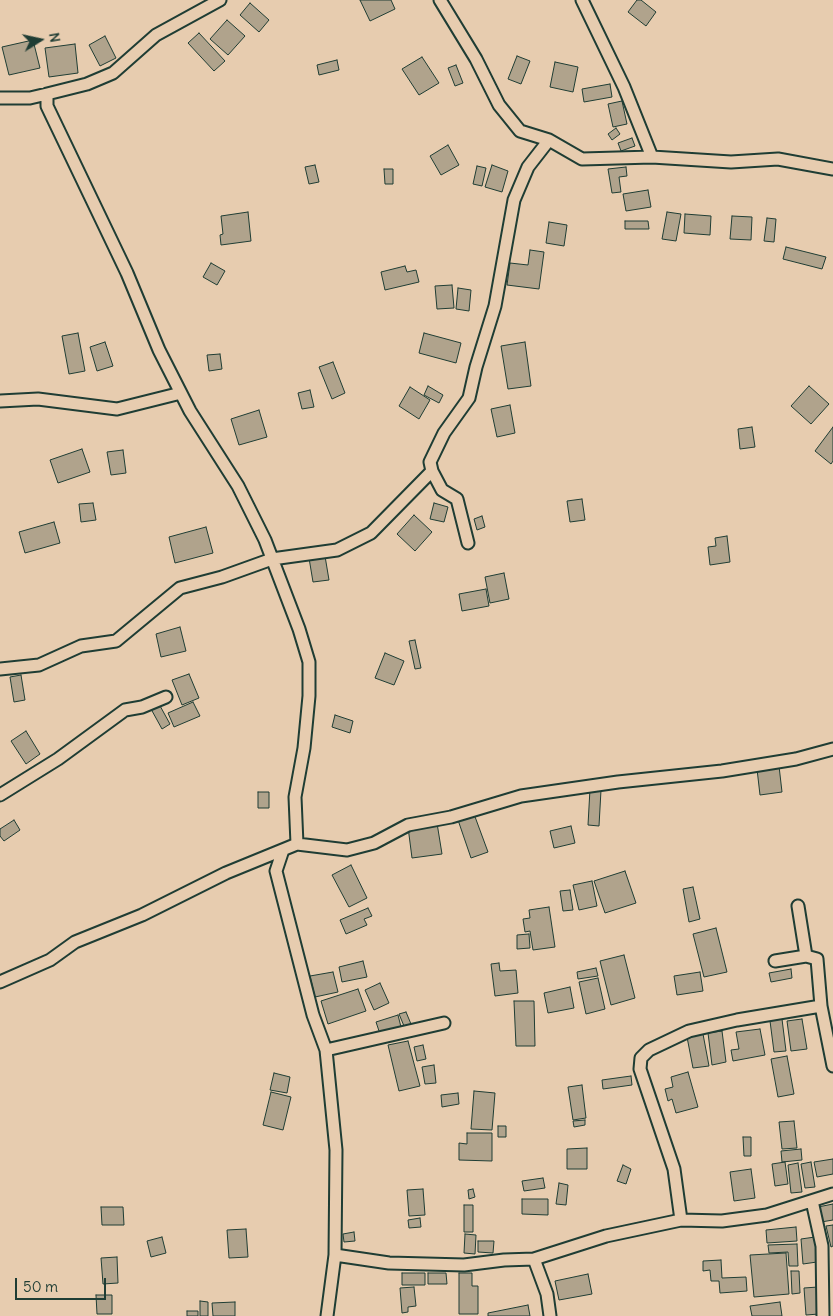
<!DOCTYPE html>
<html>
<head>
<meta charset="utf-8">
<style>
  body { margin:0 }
  #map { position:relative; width:833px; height:1316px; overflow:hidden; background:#e7ccaf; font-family:Delius,sans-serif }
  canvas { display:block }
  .north { position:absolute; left:15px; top:15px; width:50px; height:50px; -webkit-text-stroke:4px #e7ccaf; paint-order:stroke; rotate:80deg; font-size:14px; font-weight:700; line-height:20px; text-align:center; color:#1f3d34 }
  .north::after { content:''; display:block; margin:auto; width:18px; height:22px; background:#1f3d34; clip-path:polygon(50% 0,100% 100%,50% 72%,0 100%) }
  .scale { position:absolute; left:15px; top:1278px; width:91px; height:22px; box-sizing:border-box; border:2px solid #1f3d34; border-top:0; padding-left:6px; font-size:15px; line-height:18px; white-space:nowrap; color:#1f3d34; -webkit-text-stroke:4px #e7ccaf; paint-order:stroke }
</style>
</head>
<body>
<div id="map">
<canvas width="833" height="1316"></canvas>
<div class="north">N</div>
<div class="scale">50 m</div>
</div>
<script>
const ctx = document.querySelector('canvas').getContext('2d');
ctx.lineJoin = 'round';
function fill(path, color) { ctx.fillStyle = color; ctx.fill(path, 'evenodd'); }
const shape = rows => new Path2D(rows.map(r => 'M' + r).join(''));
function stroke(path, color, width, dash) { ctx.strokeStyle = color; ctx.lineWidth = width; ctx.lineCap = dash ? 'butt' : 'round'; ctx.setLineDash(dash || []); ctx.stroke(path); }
const building = shape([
  [360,0,391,0,395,9,370,21,360,0],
  [637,0,641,0,656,12,646,26,628,12,637,0],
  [250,3,269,20,259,32,240,15,250,3],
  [227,20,245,36,228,55,210,39,227,20],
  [199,33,225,61,214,71,188,43,199,33],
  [105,36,116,58,100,66,89,45,105,36],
  [33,40,40,68,9,75,2,47,33,40],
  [75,44,78,73,49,77,45,48,75,44],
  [517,56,530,61,521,84,508,79,517,56],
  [422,57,439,83,419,95,402,69,422,57],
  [337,60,339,70,319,75,317,65,337,60],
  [555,62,578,67,573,92,550,87,555,62],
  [456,65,463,83,455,86,448,68,456,65],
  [610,84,612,97,584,102,582,89,610,84],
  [622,101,627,124,613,127,608,104,622,101],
  [616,128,620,134,612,140,608,134,616,128],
  [632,138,635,146,621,151,618,143,632,138],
  [448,145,459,165,441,175,430,156,448,145],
  [315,165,319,182,309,184,305,167,315,165],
  [492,165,508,171,502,192,485,187,492,165],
  [477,166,486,168,482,186,473,184,477,166],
  [626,167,627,176,619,177,621,192,612,193,608,169,626,167],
  [384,169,393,169,393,184,385,184,384,169],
  [648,190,651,207,626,211,623,194,648,190],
  [248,212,251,241,221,245,220,235,223,234,221,216,248,212],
  [667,212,681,214,676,241,662,239,667,212],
  [685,214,711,216,710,235,684,233,685,214],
  [732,216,752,217,751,240,730,239,732,216],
  [767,218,776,219,774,242,764,241,767,218],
  [625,221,648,221,649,229,625,229,625,221],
  [549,222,567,225,564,246,546,243,549,222],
  [786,247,826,257,822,269,783,259,786,247],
  [530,250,544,252,539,289,507,285,510,263,528,265,530,250],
  [211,263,225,271,217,285,203,277,211,263],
  [405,266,407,272,416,270,419,282,385,290,381,272,405,266],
  [452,285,454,308,437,309,435,286,452,285],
  [458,288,471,290,469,311,456,309,458,288],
  [78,333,85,371,69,374,62,336,78,333],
  [424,333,461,343,456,363,419,353,424,333],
  [105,342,113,366,97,371,90,347,105,342],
  [525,342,531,386,508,389,501,346,525,342],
  [220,354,222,369,209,371,207,355,220,354],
  [333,362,345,393,332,399,319,367,333,362],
  [428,386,443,395,439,403,424,395,428,386],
  [809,386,829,404,811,424,791,406,809,386],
  [410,387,430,400,419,419,399,406,410,387],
  [310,390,314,407,302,409,298,393,310,390],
  [510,405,515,433,497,437,491,409,510,405],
  [259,410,267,437,239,445,231,419,259,410],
  [752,427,755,447,740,449,738,429,752,427],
  [833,427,833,461,831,464,815,451,833,427],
  [82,449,90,472,58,483,50,460,82,449],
  [123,450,126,473,111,475,107,452,123,450],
  [582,499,585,520,570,522,567,501,582,499],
  [93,503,96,520,81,522,79,504,93,503],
  [434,503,448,507,444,522,430,519,434,503],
  [414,515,432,532,415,551,397,534,414,515],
  [482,516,485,527,477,530,474,519,482,516],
  [54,522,60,543,25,553,19,532,54,522],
  [206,527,213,553,175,563,169,537,206,527],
  [727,536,730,562,710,565,708,547,716,546,715,538,727,536],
  [325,556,329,580,313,582,309,558,325,556],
  [504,573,509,599,490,603,485,577,504,573],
  [486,589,489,606,462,611,459,594,486,589],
  [180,627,186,651,161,657,156,634,180,627],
  [415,640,421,668,415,669,409,641,415,640],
  [385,653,404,661,394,685,375,678,385,653],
  [189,674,199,698,182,705,172,680,189,674],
  [21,675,25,700,14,702,10,677,21,675],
  [193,702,200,716,174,727,168,713,193,702],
  [159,704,170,724,162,729,151,709,159,704],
  [335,715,353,721,350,733,332,727,335,715],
  [26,731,40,754,26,764,11,741,26,731],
  [779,766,782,792,760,795,757,769,779,766],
  [590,789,601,790,599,826,588,825,590,789],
  [258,792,269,792,269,808,258,808,258,792],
  [474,814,488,852,471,858,458,820,474,814],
  [14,820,20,830,4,841,0,836,0,829,14,820],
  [437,823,442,854,412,858,408,827,437,823],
  [571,826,575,843,554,848,550,831,571,826],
  [351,865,367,898,349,907,332,875,351,865],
  [625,871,636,903,605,913,594,881,625,871],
  [592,881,597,906,579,910,573,885,592,881],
  [693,887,700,919,689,922,683,889,693,887],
  [570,890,573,910,563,911,560,891,570,890],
  [549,907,555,947,533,950,530,931,525,932,523,919,530,918,529,910,549,907],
  [368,908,372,916,364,919,367,925,346,934,340,920,368,908],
  [716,928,727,972,704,977,693,934,716,928],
  [529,934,530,948,517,949,517,935,529,934],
  [624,955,635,998,611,1005,600,961,624,955],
  [363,961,367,977,342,982,339,967,363,961],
  [499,963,500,971,516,970,518,993,495,996,491,964,499,963],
  [596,968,598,976,578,979,577,972,596,968],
  [791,969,792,978,771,982,769,973,791,969],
  [333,972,338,992,315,997,310,976,333,972],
  [700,972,703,991,677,995,674,976,700,972],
  [598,978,605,1009,586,1014,579,982,598,978],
  [380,983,389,1003,374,1010,365,990,380,983],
  [570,987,574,1008,548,1013,544,993,570,987],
  [358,989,366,1011,328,1024,321,1001,358,989],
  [514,1001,534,1001,535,1046,516,1046,514,1001],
  [406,1012,411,1024,404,1026,399,1014,406,1012],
  [398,1015,401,1027,380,1034,376,1022,398,1015],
  [782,1019,786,1051,774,1052,770,1021,782,1019],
  [802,1019,807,1049,791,1051,787,1021,802,1019],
  [760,1029,765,1055,733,1061,731,1050,739,1049,736,1032,760,1029],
  [722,1031,726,1062,712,1065,708,1033,722,1031],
  [703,1034,709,1066,693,1068,687,1037,703,1034],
  [408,1041,420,1086,399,1091,388,1045,408,1041],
  [423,1045,426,1059,417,1061,414,1047,423,1045],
  [787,1056,794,1094,778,1097,771,1059,787,1056],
  [434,1065,436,1083,425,1084,422,1067,434,1065],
  [688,1072,698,1107,676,1113,672,1099,668,1101,665,1089,673,1087,671,1077,688,1072],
  [274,1073,290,1077,287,1093,270,1090,274,1073],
  [631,1076,632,1085,603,1089,602,1080,631,1076],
  [582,1085,586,1118,573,1120,568,1087,582,1085],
  [474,1091,495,1093,492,1130,471,1129,474,1091],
  [271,1092,291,1097,283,1130,263,1125,271,1092],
  [458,1093,459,1104,442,1107,441,1095,458,1093],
  [585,1120,585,1125,574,1127,573,1121,585,1120],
  [794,1121,797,1148,782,1149,779,1122,794,1121],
  [498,1126,506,1126,506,1137,498,1137,498,1126],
  [467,1133,492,1133,492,1161,459,1160,459,1143,467,1144,467,1133],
  [743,1137,751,1137,751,1156,744,1156,743,1137],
  [587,1148,587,1169,567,1169,567,1149,587,1148],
  [801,1149,802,1160,782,1162,781,1151,801,1149],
  [833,1159,833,1174,817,1177,814,1162,833,1159],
  [785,1162,788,1184,775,1186,772,1164,785,1162],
  [811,1162,815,1187,805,1188,801,1164,811,1162],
  [798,1163,802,1192,791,1193,788,1165,798,1163],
  [623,1165,631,1169,626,1184,617,1181,623,1165],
  [751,1169,755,1198,734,1201,730,1172,751,1169],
  [543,1178,545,1188,524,1191,522,1181,543,1178],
  [559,1183,568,1185,566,1205,556,1204,559,1183],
  [423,1189,425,1215,409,1216,407,1190,423,1189],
  [473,1189,475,1197,469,1199,468,1190,473,1189],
  [522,1199,548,1199,548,1215,522,1214,522,1199],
  [833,1204,833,1220,821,1222,818,1207,833,1204],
  [464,1205,473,1205,473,1232,464,1232,464,1205],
  [101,1207,123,1207,124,1225,102,1225,101,1207],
  [420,1218,421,1227,409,1228,408,1220,420,1218],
  [833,1225,833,1246,831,1247,826,1226,833,1225],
  [796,1227,797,1241,767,1243,766,1230,796,1227],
  [246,1229,248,1257,229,1258,227,1230,246,1229],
  [354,1232,355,1241,344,1242,343,1234,354,1232],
  [465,1234,476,1235,475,1254,464,1253,465,1234],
  [162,1237,166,1253,151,1257,147,1241,162,1237],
  [815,1237,817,1262,803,1264,801,1239,815,1237],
  [478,1241,494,1241,493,1253,478,1252,478,1241],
  [797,1244,798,1266,789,1266,788,1252,769,1253,768,1245,797,1244],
  [786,1253,789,1294,754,1297,750,1255,786,1253],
  [117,1257,118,1283,103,1284,101,1258,117,1257],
  [721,1260,722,1278,746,1277,747,1291,720,1293,719,1281,711,1281,710,1270,703,1271,703,1261,721,1260],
  [791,1271,799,1271,800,1293,792,1294,791,1271],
  [402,1273,425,1273,425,1285,402,1285,402,1273],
  [428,1273,446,1273,447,1284,428,1284,428,1273],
  [459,1273,472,1273,472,1286,478,1286,478,1314,459,1314,459,1273],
  [588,1274,592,1294,559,1300,555,1281,588,1274],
  [414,1287,416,1306,408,1307,408,1312,402,1313,400,1288,414,1287],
  [818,1287,819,1314,806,1315,804,1288,818,1287],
  [96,1295,112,1295,112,1314,97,1314,96,1295],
  [200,1301,208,1302,208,1316,200,1316,200,1301],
  [235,1302,235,1316,213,1316,212,1303,235,1302],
  [780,1302,782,1316,752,1316,750,1306,780,1302],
  [528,1305,530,1316,488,1316,488,1313,528,1305],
  [187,1311,198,1311,198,1316,187,1316,187,1311]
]);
fill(building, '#b0a38c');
stroke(building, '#1f3d34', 1);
const street = shape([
  [440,0,476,59,499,105,520,131,549,140,582,159,652,157,731,162,778,159,833,169],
  [582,0,624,87,652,157],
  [47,94,47,106,127,273,159,350,190,411,238,486,265,540,299,629,309,662,309,696,304,748,295,797,297,844],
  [0,98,30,98,47,94,87,84,113,73,156,35,220,0],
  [0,401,38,399,117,409,181,393],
  [468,543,457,499,442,490,432,471,430,462,444,433,469,398,476,367,495,306,514,200,528,167,549,140],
  [0,669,39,665,81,646,116,641,180,588,222,577,272,559,337,550,371,533,432,471],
  [0,795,58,759,125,710,142,707,166,697],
  [283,850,276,871,313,1015,326,1050,336,1150,335,1255,327,1316],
  [798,906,806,956],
  [775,961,806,956,817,959,821,1006,833,1066],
  [0,982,50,960,75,942,142,915,226,873,297,844,347,850,374,843,408,825,451,817,521,796,618,782,722,771,796,759,833,749],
  [326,1050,444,1023],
  [812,1201,822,1246,823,1316],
  [681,1220,674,1169,640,1069,641,1058,649,1050,689,1031,737,1020,821,1006],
  [335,1255,389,1263,464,1265,504,1260,534,1259,606,1236,681,1220,722,1221,767,1215,833,1194],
  [534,1259,547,1294,550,1316]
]);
stroke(street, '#1f3d34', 15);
stroke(street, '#e7ccaf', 11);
</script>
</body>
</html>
